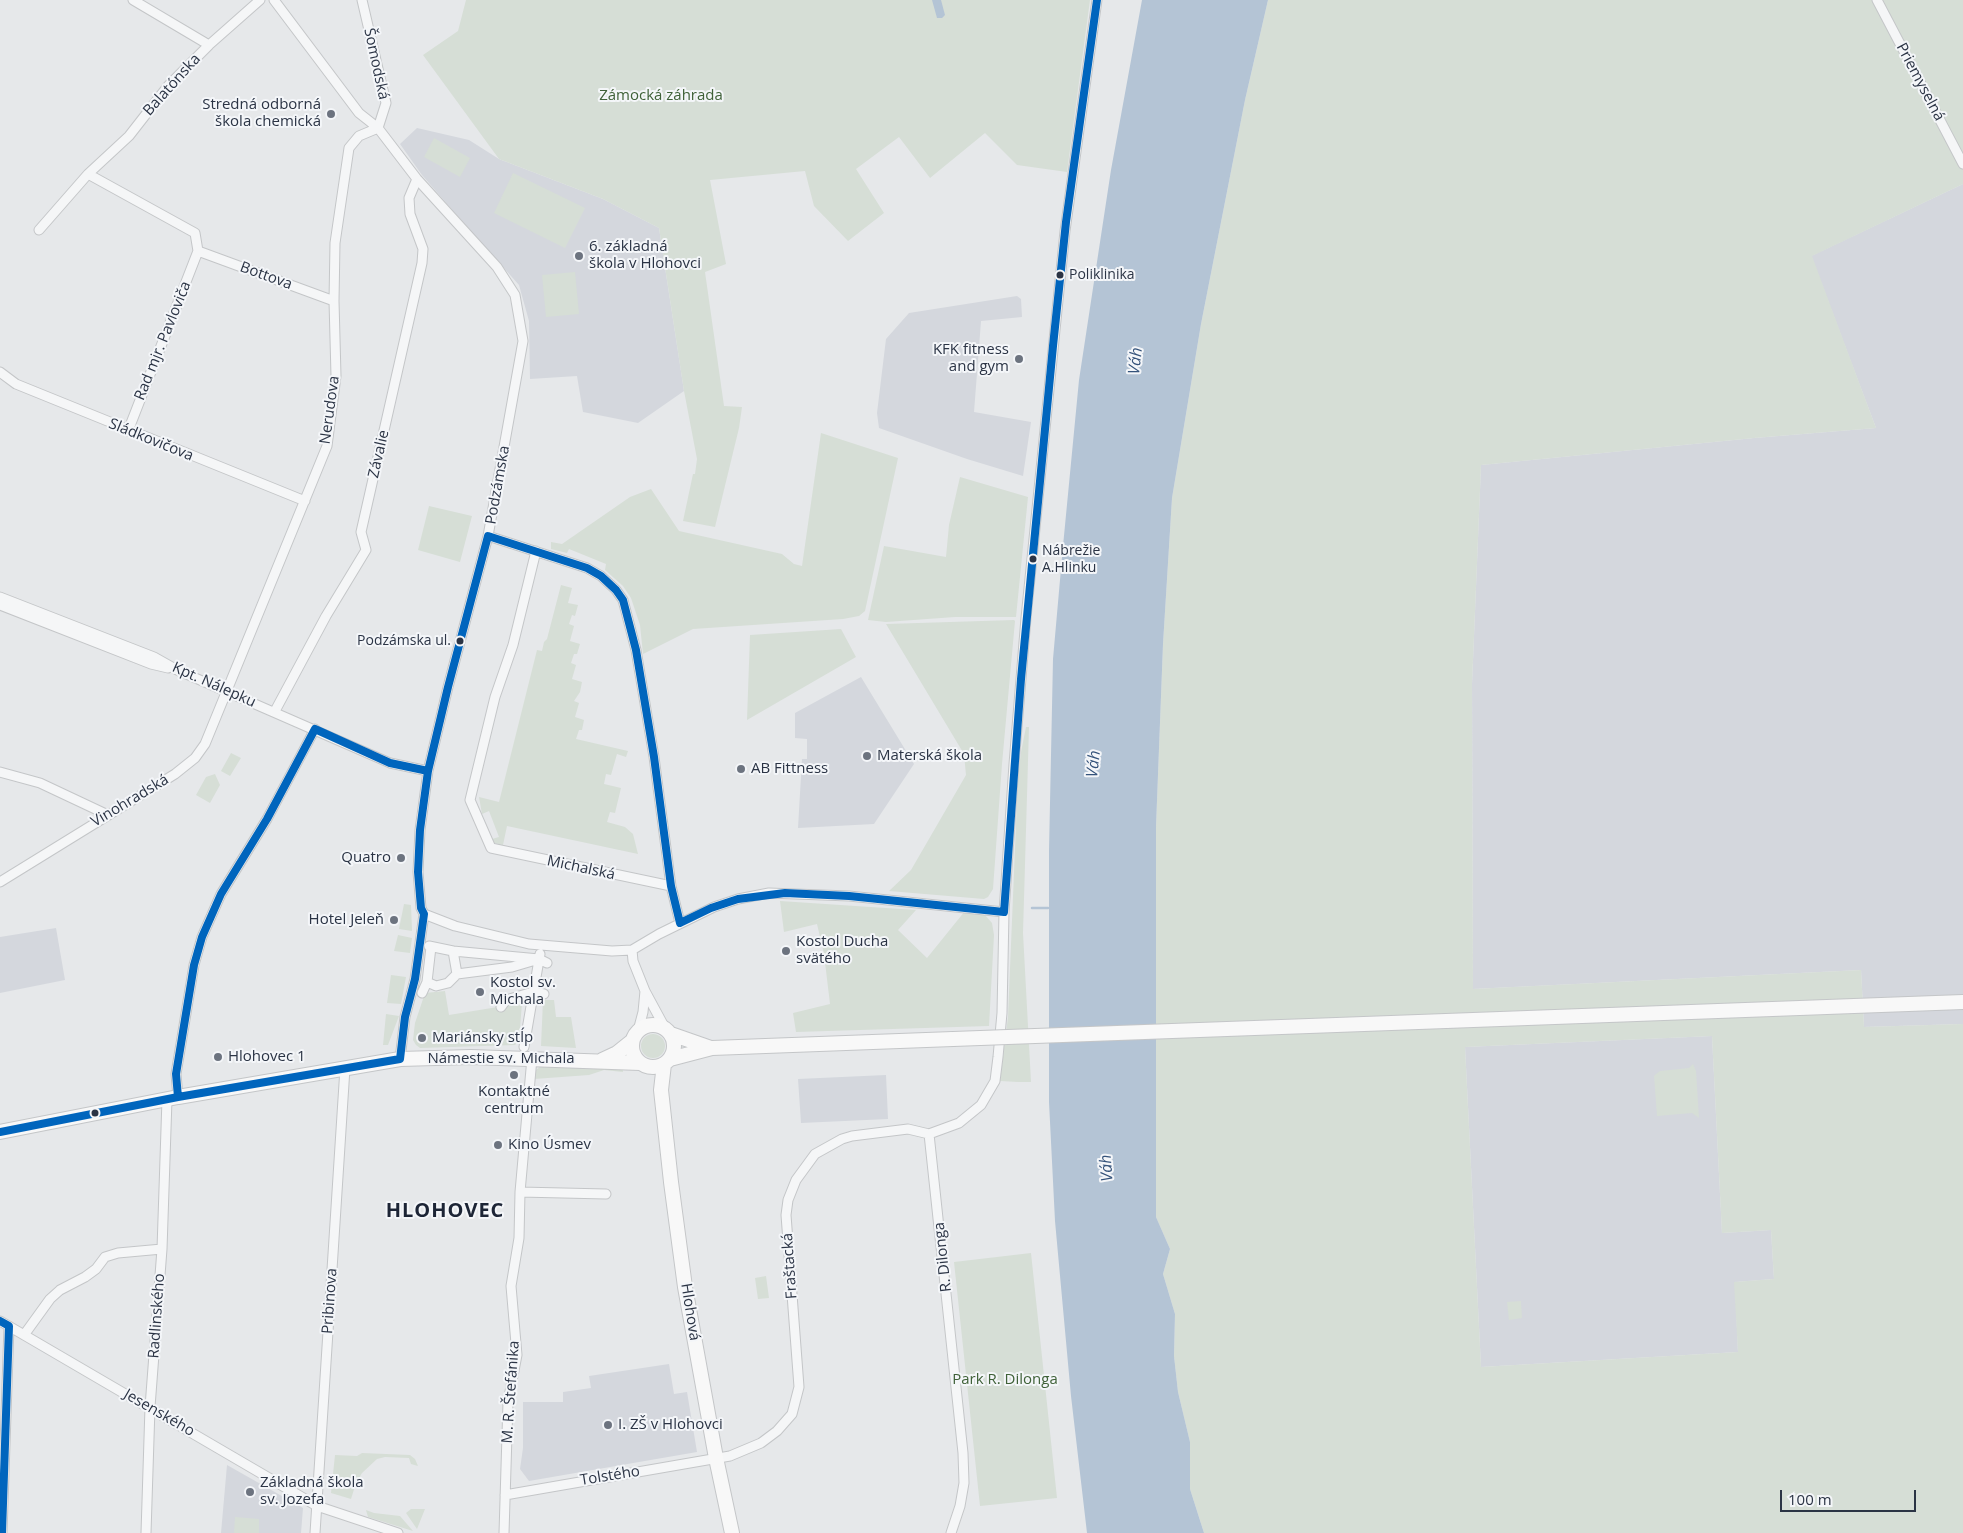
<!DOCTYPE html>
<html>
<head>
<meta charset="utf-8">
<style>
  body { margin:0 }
  #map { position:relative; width:1963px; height:1533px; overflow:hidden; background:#e6e8ea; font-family:"Open Sans",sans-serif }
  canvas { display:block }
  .scale { position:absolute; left:1780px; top:1490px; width:136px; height:22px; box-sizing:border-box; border:2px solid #2b3445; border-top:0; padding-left:6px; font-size:15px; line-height:18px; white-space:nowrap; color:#2b3445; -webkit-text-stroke:4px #f4f6f9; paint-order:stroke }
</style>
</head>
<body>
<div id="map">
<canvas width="1963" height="1533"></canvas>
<div class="scale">100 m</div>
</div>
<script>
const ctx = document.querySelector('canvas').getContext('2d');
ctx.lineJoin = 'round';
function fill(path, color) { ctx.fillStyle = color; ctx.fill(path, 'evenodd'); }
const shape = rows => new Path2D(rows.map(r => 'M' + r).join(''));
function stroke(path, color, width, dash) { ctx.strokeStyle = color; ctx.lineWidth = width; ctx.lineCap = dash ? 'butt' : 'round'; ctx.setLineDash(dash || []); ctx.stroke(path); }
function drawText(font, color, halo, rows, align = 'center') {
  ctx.font = font + ' "Open Sans",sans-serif'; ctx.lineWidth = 4; ctx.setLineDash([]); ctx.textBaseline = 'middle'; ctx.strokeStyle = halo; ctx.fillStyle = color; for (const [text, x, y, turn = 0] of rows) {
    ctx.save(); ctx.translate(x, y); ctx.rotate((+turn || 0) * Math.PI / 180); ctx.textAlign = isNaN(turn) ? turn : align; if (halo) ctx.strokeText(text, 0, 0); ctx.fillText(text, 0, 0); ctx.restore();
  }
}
fill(shape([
  [417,128,469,140,499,159,603,199,659,228,684,391,638,423,583,412,577,376,530,379,529,321,519,285,454,212,422,175,400,144],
  [1963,184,1963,1024,1864,1027,1861,970,1473,989,1472,684,1481,465,1754,438,1876,428,1811,256],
  [1017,296,1021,299,1022,317,981,321,974,412,1031,422,1023,476,967,459,879,428,877,413,886,339,909,313],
  [861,677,914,764,874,824,798,828,802,759,807,759,807,739,795,738,795,713],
  [56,928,65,980,0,993,0,937],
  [1712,1036,1722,1233,1771,1230,1774,1279,1735,1282,1738,1352,1481,1367,1465,1047],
  [886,1075,888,1119,801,1123,798,1079],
  [669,1364,674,1394,687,1392,697,1452,529,1481,520,1469,523,1448,523,1402,563,1402,563,1392,591,1388,589,1376],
  [227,1465,303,1508,301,1533,221,1533]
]), '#d4d7dd');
fill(shape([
  [466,0,1090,0,1067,172,1017,165,985,133,930,178,899,137,856,169,884,213,848,241,814,206,805,171,710,180,726,264,705,272,724,406,742,407,739,428,715,527,683,521,693,474,695,474,697,459,684,391,659,228,603,199,499,159,423,55,458,31],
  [1268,0,1963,0,1963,184,1812,256,1876,428,1754,438,1481,465,1472,684,1473,989,1861,970,1864,1027,1963,1024,1963,1533,1204,1533,1190,1489,1190,1442,1178,1392,1174,1356,1175,1314,1163,1274,1170,1249,1156,1217,1156,827,1163,644,1172,498,1201,324,1245,100],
  [1712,1036,1722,1233,1771,1230,1774,1279,1734,1282,1738,1352,1481,1367,1465,1047],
  [434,138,470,158,460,177,424,157],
  [513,173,585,208,565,248,494,213],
  [575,272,579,314,546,317,542,275],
  [821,433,898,458,865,611,859,616,843,619,693,629,643,654,640,625,631,598,623,586,605,570,606,564,569,549,567,553,551,549,551,542,562,544,630,497,651,489,679,531,782,554,794,564,802,566],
  [960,477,1028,497,1016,617,955,617,886,622,868,620,884,546,946,557,949,525],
  [429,506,472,516,460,562,418,550],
  [561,585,572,588,568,603,578,605,575,616,572,615,569,624,574,626,570,641,580,644,577,654,574,654,571,663,576,665,572,679,582,682,580,692,574,701,579,703,575,717,584,720,582,730,579,730,576,739,628,751,626,757,617,754,611,775,606,774,604,784,621,788,615,813,610,812,607,822,625,827,633,834,638,854,507,826,503,845,494,843,492,839,499,837,489,811,482,814,479,797,499,802,537,650,542,651,544,642,547,639],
  [1014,620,1015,621,1002,764,993,889,988,897,984,899,889,891,911,870,966,775,964,754,886,624],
  [841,629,856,657,747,720,750,635],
  [1026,727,1029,727,1023,933,1031,1082,1018,1082,1000,1081,1008,1017,1018,776,1021,752],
  [231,753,241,758,230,776,221,771],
  [215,774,220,785,210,803,196,795,206,777],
  [780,901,916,910,898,930,927,958,965,911,985,915,992,923,994,935,989,1026,796,1032,793,1013,830,1004,824,954,817,924,784,932],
  [404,904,411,905,412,931,399,929],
  [398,935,412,938,410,953,394,951],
  [391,975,406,977,401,1004,387,1003],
  [445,991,449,1015,522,1003,519,1041,515,1045,420,1048,416,1045,413,1040,415,1023,425,993],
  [543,1000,554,1000,556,1017,571,1017,576,1048,541,1046],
  [386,1014,399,1016,388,1045,383,1045],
  '641 1046a12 12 0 1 1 24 0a12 12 0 1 1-24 0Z',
  [1693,1064,1696,1071,1699,1118,1692,1113,1657,1116,1654,1076,1656,1074,1660,1071,1689,1068],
  [541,1066,622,1066,623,1072,604,1070,589,1075,534,1079,536,1070],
  [1031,1253,1057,1498,980,1506,954,1262],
  [766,1276,769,1298,758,1299,755,1278],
  [1521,1301,1522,1318,1509,1320,1507,1302],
  [362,1453,410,1455,415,1459,418,1466,411,1464,409,1458,385,1457,377,1459,362,1473,356,1483,351,1499,331,1493,335,1455,357,1456],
  [411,1509,425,1509,417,1529,406,1513],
  [366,1510,374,1513,400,1516,413,1531,368,1517],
  [235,1517,259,1519,259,1533,234,1533]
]), '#d6ded6');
fill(shape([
  [932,0,941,0,945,15,942,18,937,18],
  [1142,0,1268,0,1245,100,1201,324,1172,498,1163,644,1156,827,1156,1217,1170,1249,1163,1274,1175,1314,1174,1356,1178,1392,1190,1442,1190,1489,1204,1533,1087,1533,1071,1396,1055,1221,1049,1102,1049,851,1053,659,1063,546,1079,380,1111,170]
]), '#b4c4d5');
stroke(shape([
  [1032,908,1048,908]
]), '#b4c4d5', 2.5);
const street = shape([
  [133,0,209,45],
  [274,0,359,113,378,128,417,179,497,267,515,295,523,341,488,536,448,687,428,771,420,830,418,872,421,908,424,914,415,979,405,1017,400,1059],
  [362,0,386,103,378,128],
  [1877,0,1963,164],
  [88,174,195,233,198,251],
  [39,230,88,174,129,136,168,86,209,45,260,0],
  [198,251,334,301],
  [0,372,16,384,305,501],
  [128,431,198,251],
  [488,536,587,568,601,576,616,590,623,600,636,650,654,757,671,886,680,923],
  [536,551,513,645,495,697,470,800,491,848,671,886],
  [0,597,154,657,177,670,390,763,428,771],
  [0,605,151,664,168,668],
  [275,711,326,616,366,550,361,532,422,263,423,249,410,214,409,198,417,179],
  [0,772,40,783,108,815],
  [0,882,175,774,195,758,205,744,327,446,336,376,334,301,335,243,349,148,359,136,378,128],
  [424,914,455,926,529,944,612,951,632,950,659,934,714,907,738,899,769,893,849,896,1004,912],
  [429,946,453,951,457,974],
  [632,950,633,961,645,991,665,1028],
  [453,951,539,959,547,963],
  [427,982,436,986,448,983,457,974,512,967,539,959],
  [422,993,427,982,431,947],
  [501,1007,506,1000,533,992,544,994],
  [638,1031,643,1012,645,991],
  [524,1047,540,954],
  [178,1097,176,1074,194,965,202,937,221,894,267,819,315,729],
  [520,1192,606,1194],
  [0,1321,317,1506,398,1533],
  [24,1335,50,1299,60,1290,85,1277,96,1269,105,1257,118,1253,162,1249],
  [505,1495,730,1456,761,1443,777,1431,792,1414,799,1387,786,1215,788,1200,796,1180,815,1154,842,1139,852,1136,908,1129,929,1134],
  [2,1533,9,1326],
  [146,1533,150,1407,162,1249,167,1099],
  [315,1533,345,1068],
  [504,1533,508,1402,517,1355,511,1286,519,1238,520,1192,532,1058],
  [951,1533,960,1506,964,1483,963,1453,929,1134,959,1123,981,1105,995,1081,998,1057,1002,1013,1004,912,1014,764,1026,618,1065,231,1097,0]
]);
const secondary = shape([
  [1446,1021,1963,1002],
  '632 1046a21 21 0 1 1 42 0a21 21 0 1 1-42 0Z',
  [671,1034,711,1048],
  [670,1059,712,1048,953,1039],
  [602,1060,617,1053,632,1041],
  [664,1064,661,1090,671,1182,685,1287,716,1458,732,1533],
  [0,1132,178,1097,400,1059,471,1057,640,1063]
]);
stroke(street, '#c4c6c8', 11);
stroke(secondary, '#c4c6c8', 16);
stroke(street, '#f5f6f7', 9);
stroke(secondary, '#f8f8f8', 14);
const secondaryBridge = shape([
  [953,1039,1446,1021]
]);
stroke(secondaryBridge, '#c4c6c8', 16, []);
stroke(secondaryBridge, '#f8f8f8', 14);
stroke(shape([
  [178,1097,176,1074,194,965,202,937,221,894,267,819,315,729,390,763,428,771],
  [0,1132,178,1097,400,1059,405,1017,415,979,424,914,421,908,418,872,420,830,428,771,448,687,488,536,587,568,601,576,616,590,623,600,636,650,654,757,671,886,680,923,711,908,738,899,785,893,849,896,1004,912,1021,679,1053,346,1066,222,1097,0],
  [0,1321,9,1326,2,1533]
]), '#0065bd', 8);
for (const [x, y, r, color] of [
  [331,114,5,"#6c737f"],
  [579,256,5,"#6c737f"],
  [1060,275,4.5,"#2b3445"],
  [1019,359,5,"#6c737f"],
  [1033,559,4.5,"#2b3445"],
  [460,641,4.5,"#2b3445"],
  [867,756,5,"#6c737f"],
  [741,769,5,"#6c737f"],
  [401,858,5,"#6c737f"],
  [394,920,5,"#6c737f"],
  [786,951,5,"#6c737f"],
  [480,992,5,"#6c737f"],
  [422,1038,5,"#6c737f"],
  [218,1057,5,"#6c737f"],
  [514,1075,5,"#6c737f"],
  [95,1113,4.5,"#2b3445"],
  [498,1145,5,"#6c737f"],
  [608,1425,5,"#6c737f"],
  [250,1492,5,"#6c737f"]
]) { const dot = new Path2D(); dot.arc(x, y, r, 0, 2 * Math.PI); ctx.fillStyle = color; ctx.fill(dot); stroke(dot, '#f4f6f9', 2); }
drawText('14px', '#2b3445', '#f4f6f9', [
  ["Poliklinika",1069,275],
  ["Nábrežie",1042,551],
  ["A.Hlinku",1042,568],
  ["Podzámska ul.",451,641,"right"]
], 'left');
drawText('15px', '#2b3445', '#f4f6f9', [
  ["Šomodská",376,64,78],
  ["Priemyselná",1920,82,62],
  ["Balatónska",172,85,-48],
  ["Bottova",266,276,20],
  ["Rad mjr. Pavloviča",163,341,-68],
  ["Nerudova",330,410,-82],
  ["Sládkovičova",151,440,22],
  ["Závalie",379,454,-77],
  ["Podzámska",498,485,-80],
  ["Kpt. Nálepku",214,685,24],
  ["Vinohradská",130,801,-31],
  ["Michalská",581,868,12],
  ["Námestie sv. Michala",501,1059],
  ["R. Dilonga",943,1257,-96],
  ["Fraštacká",790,1266,-94],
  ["Pribinova",330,1301,-86],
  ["Hlohová",690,1312,81],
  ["Radlinského",157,1316,-86],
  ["M. R. Štefánika",511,1392,-86],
  ["Jesenského",159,1413,30],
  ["Tolstého",610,1476,-9]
]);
drawText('15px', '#3f6138', '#f4f6f9', [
  ["Zámocká záhrada",661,96],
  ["Park R. Dilonga",1005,1380]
]);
drawText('15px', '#2b3445', '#f4f6f9', [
  ["Stredná odborná",321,105,"right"],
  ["škola chemická",321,122,"right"],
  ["6. základná",589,247],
  ["škola v Hlohovci",589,264],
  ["KFK fitness",1009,350,"right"],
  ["and gym",1009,367,"right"],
  ["Materská škola",877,756],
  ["AB Fittness",751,769],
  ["Quatro",391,858,"right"],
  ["Hotel Jeleň",384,920,"right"],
  ["Kostol Ducha",796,942],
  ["svätého",796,959],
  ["Kostol sv.",490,983],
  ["Michala",490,1000],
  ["Mariánsky stĺp",432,1038],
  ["Hlohovec 1",228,1057],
  ["Kontaktné",514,1092,"center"],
  ["centrum",514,1109,"center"],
  ["Kino Úsmev",508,1145],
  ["I. ZŠ v Hlohovci",618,1425],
  ["Základná škola",260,1483],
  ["sv. Jozefa",260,1500]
], 'left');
drawText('italic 16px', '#34527a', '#f4f6f9', [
  ["Váh",1136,361,-84],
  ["Váh",1094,764,-84],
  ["Váh",1107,1168,-94]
]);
ctx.letterSpacing = '1px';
drawText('bold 20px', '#1d2536', '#f4f6f9', [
  ["HLOHOVEC",445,1211]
]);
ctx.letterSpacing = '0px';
</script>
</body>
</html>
